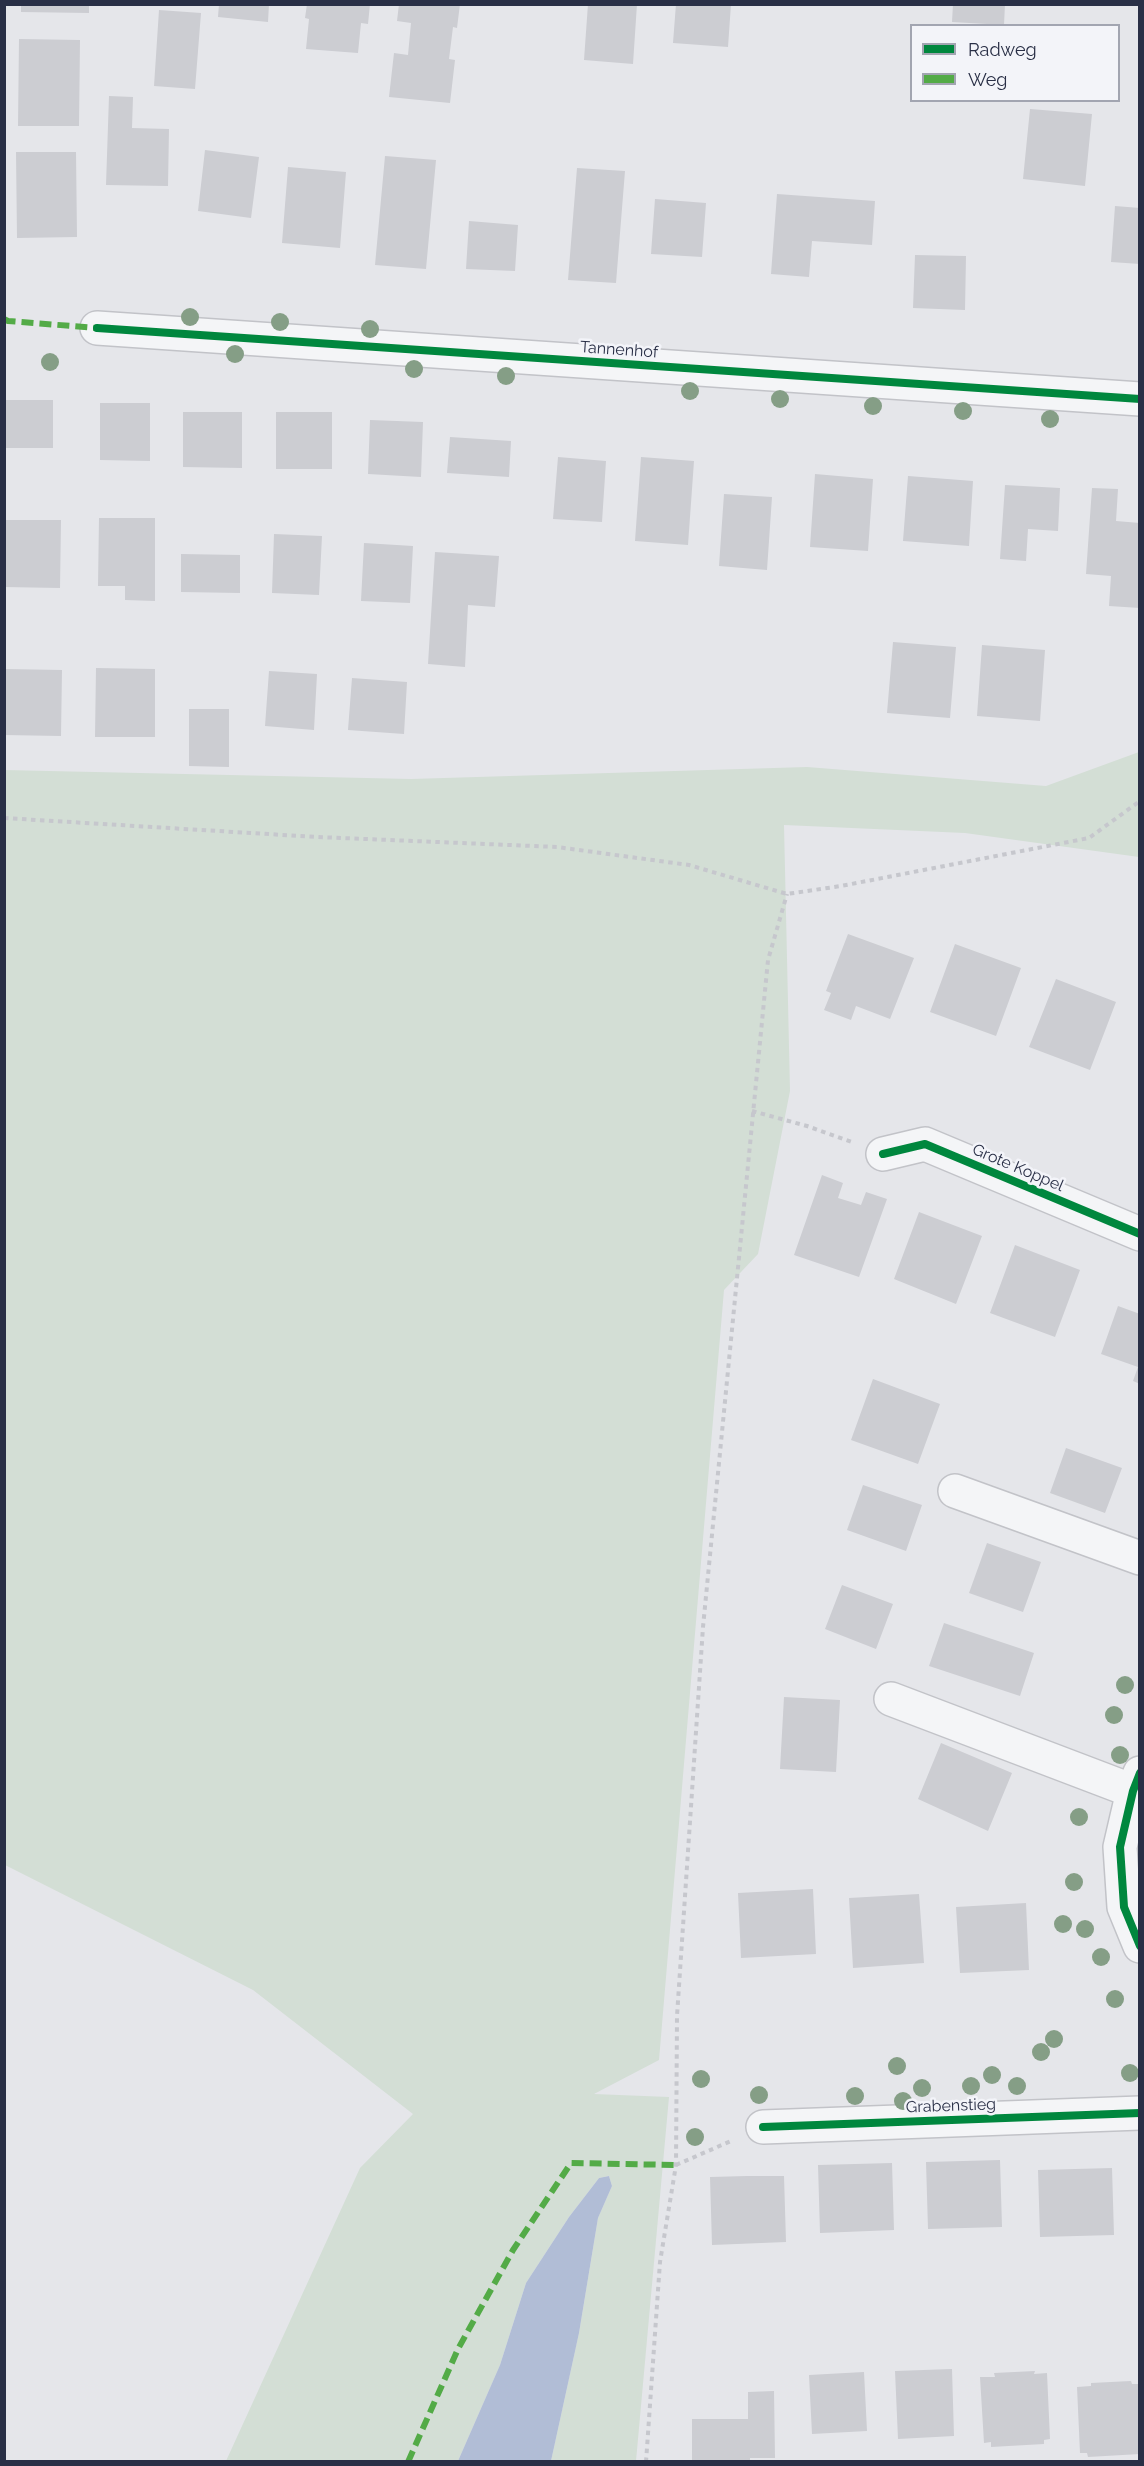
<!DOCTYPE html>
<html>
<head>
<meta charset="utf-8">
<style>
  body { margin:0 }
  #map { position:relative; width:1144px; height:2466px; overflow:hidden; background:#e5e6ea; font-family:Raleway,sans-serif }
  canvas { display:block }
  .frame { position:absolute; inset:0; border:6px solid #292f46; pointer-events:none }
  .legend { position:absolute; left:910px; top:24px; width:210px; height:78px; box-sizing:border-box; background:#f3f4f9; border:2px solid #a2a5b1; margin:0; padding:8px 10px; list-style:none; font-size:18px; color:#292f46 }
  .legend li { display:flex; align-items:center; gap:12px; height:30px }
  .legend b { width:30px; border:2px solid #a2a5b1 }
</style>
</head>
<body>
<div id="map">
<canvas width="1144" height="2466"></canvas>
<div class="frame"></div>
<ul class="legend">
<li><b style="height:8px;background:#00873e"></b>Radweg</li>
<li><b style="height:8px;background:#53ab47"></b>Weg</li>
</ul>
</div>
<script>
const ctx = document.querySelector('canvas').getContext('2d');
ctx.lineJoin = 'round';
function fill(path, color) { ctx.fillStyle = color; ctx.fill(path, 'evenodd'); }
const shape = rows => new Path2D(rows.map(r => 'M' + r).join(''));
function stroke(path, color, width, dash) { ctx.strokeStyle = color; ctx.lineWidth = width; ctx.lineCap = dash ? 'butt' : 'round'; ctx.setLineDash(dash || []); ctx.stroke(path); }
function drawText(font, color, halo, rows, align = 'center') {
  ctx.font = font + ' Raleway,sans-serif'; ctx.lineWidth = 5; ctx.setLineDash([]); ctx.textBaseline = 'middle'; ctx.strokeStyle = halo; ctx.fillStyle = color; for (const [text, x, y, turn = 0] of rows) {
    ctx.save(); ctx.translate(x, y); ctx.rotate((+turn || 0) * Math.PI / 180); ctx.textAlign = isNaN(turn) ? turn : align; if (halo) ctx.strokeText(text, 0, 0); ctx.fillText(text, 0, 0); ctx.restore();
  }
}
fill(shape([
  [1139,752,1139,857,965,833,784,825,790,1091,758,1254,724,1290,659,2060,594,2094,669,2097,636,2461,551,2461,579,2333,598,2218,612,2186,609,2176,599,2178,569,2217,526,2283,500,2365,458,2461,226,2461,360,2168,413,2114,253,1990,5,1865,4,770,411,779,807,767,1046,786]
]), '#d3ded5');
fill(shape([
  [609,2176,612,2186,598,2218,579,2333,551,2461,458,2461,500,2365,526,2283,569,2217,599,2178]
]), '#b1bdd6');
fill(shape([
  [21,4,89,4,89,13,21,12],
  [219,4,269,4,268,22,218,17],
  [307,4,370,4,368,24,361,23,358,53,306,49,309,19,305,18],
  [399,4,460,4,457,28,453,27,449,59,455,60,450,103,389,97,394,53,408,55,411,23,397,21],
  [588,4,637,4,633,64,584,60],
  [676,4,731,4,728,47,673,43],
  [953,4,1005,4,1004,25,952,22],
  [159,10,201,13,195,89,154,86],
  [19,39,80,40,79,126,18,126],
  [109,96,133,97,132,128,169,129,168,186,106,185],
  [1030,109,1092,114,1085,186,1023,179],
  [205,150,259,157,251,218,198,211],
  [16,152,76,152,77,237,17,238],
  [385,156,436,160,426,269,375,265],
  [288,167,346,172,340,248,282,243],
  [577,168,625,171,616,283,568,280],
  [777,194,875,201,872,245,812,241,809,277,771,274],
  [655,199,706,203,702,257,651,254],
  [1115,206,1140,208,1140,264,1111,262],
  [469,221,518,225,515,271,466,269],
  [915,255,966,256,965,310,913,308],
  [4,400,53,400,53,448,4,448],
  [100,403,150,403,150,461,100,460],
  [183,412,242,412,242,468,183,467],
  [276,412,332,412,332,469,276,469],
  [370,420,423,422,421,477,368,474],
  [450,437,511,441,509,477,447,473],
  [558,457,606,461,602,522,553,519],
  [641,457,694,461,688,545,635,541],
  [815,474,873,479,868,551,810,547],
  [908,476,973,481,969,546,903,541],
  [1005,485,1060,488,1058,531,1028,529,1026,561,1000,559],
  [1092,488,1118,489,1116,521,1140,523,1140,608,1109,606,1111,576,1086,574],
  [724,494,772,497,767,570,719,566],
  [99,518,155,518,155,601,125,600,125,586,98,586],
  [4,520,61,520,60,588,4,587],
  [274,534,322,536,319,595,272,593],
  [364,543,413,546,410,603,361,601],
  [435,552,499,556,495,607,468,605,465,667,428,664],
  [181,554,240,555,240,593,181,592],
  [893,642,956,647,950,718,887,713],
  [982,645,1045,650,1040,721,977,716],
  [96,668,155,669,155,737,95,737],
  [4,669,62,670,61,736,4,735],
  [269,671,317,674,314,730,265,726],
  [352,678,407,682,404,734,348,730],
  [189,709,229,709,229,767,189,766],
  [848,934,914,958,890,1019,856,1006,851,1020,824,1010,831,993,826,991],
  [955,944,1021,968,996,1036,930,1012],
  [1056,979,1116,1002,1090,1070,1029,1047],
  [822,1175,843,1183,838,1198,861,1205,866,1192,887,1199,859,1277,794,1255],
  [919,1212,982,1236,956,1304,894,1279],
  [1015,1245,1080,1270,1055,1337,990,1313],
  [1118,1306,1140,1314,1140,1384,1133,1381,1138,1367,1101,1354],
  [873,1379,940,1404,918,1464,851,1440],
  [1066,1448,1122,1468,1105,1513,1050,1493],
  [863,1485,922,1505,906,1551,847,1530],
  [987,1543,1041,1562,1023,1612,969,1593],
  [842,1585,893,1604,876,1649,825,1629],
  [944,1623,1034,1653,1020,1696,929,1666],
  [784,1697,840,1700,836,1772,780,1769],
  [941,1743,1012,1773,988,1831,918,1799],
  [813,1889,816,1954,741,1958,738,1893],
  [919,1894,924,1963,853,1968,849,1898],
  [1026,1903,1029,1970,960,1973,956,1907],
  [1000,2160,1002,2227,928,2229,926,2162],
  [892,2163,894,2230,820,2233,818,2165],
  [1112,2168,1114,2235,1040,2237,1038,2170],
  [747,2176,784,2176,786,2242,712,2245,710,2177],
  [952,2369,954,2436,898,2439,895,2371],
  [1035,2371,1034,2374,1047,2373,1050,2439,1044,2440,1044,2444,991,2447,991,2442,984,2443,980,2377,995,2377,994,2373],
  [864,2372,867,2431,812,2434,809,2375],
  [1131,2381,1132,2384,1140,2384,1140,2454,1088,2457,1087,2453,1080,2453,1077,2387,1091,2386,1091,2383],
  [774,2391,775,2458,750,2458,750,2462,692,2462,692,2419,748,2419,748,2392]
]), '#cccdd2');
const minor = shape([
  [97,328,1140,399],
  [883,1154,925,1144,1140,1234],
  [955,1491,1140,1558],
  [891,1699,1133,1791],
  [1140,1773,1133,1791,1120,1847,1124,1907,1140,1946],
  [763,2127,1140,2113]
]);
stroke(minor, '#c2c3c8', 36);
stroke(shape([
  [4,818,317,837,557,847,689,865,787,894,841,886,1089,838,1140,801],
  [752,1111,807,1126,852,1142],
  [676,2165,731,2141],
  [646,2462,660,2262,676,2165,677,2016,703,1627,768,960,787,894]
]), '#c6c7cd', 4, [4.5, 4.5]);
stroke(minor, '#f4f5f7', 33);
stroke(shape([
  [4,319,8,321,97,328],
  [408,2462,458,2349,513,2250,571,2163,676,2165]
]), '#53ab47', 6, [12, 6]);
stroke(shape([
  [97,328,1140,399],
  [883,1154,925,1144,1140,1234],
  [1140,1773,1133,1791,1120,1847,1124,1907,1140,1946],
  [763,2127,1140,2113]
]), '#00873e', 8);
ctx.fillStyle = '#859e86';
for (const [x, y] of [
  [190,317],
  [280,322],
  [370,329],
  [235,354],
  [50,362],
  [414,369],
  [506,376],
  [690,391],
  [780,399],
  [873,406],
  [963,411],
  [1050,419],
  [1125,1685],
  [1114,1715],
  [1120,1755],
  [1079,1817],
  [1074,1882],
  [1063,1924],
  [1085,1929],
  [1101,1957],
  [1115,1999],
  [1054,2039],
  [1041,2052],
  [897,2066],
  [1130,2073],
  [992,2075],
  [701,2079],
  [971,2086],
  [1017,2086],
  [922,2088],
  [759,2095],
  [855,2096],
  [903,2101],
  [695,2137]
]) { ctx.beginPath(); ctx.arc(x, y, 9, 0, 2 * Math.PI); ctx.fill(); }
drawText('16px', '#292f46', '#f3f4f9', [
  ["Tannenhof",619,350,4],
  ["Grote Koppel",1018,1168,23],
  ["Grabenstieg",951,2106,-2]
]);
</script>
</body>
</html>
